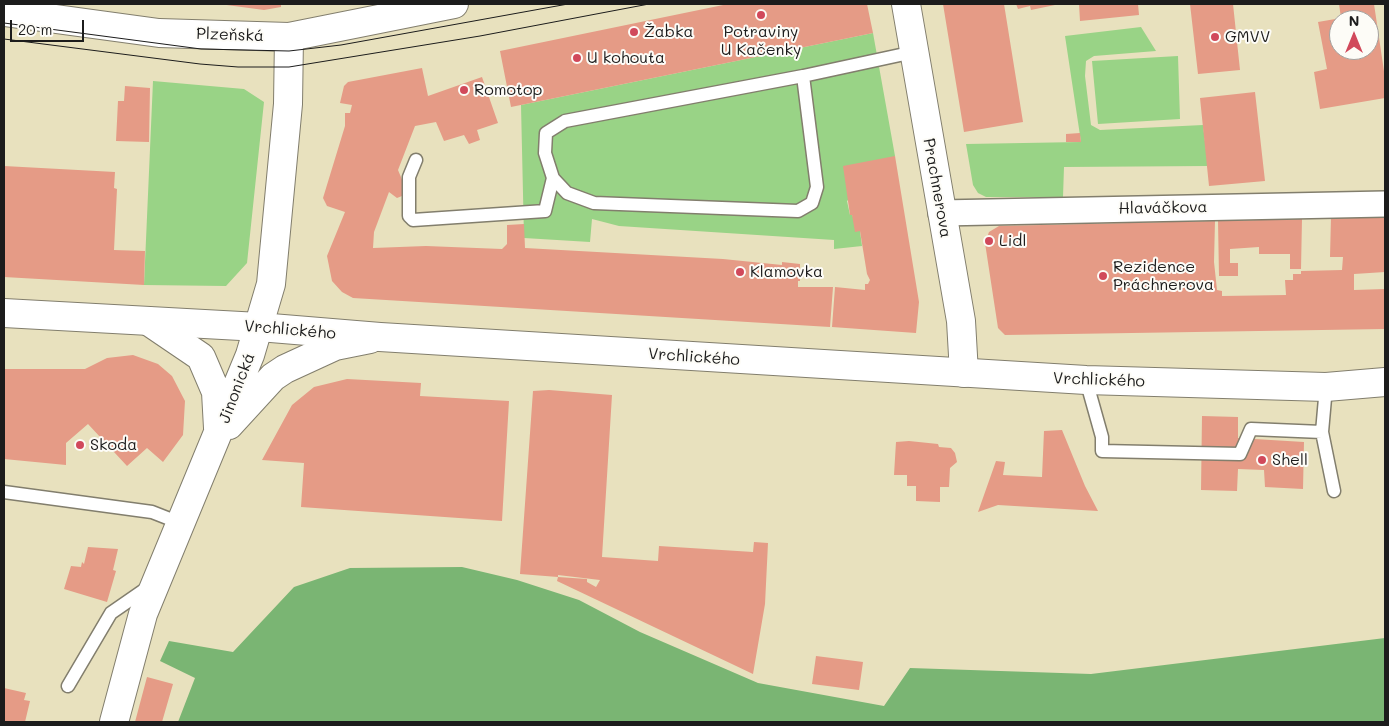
<!DOCTYPE html>
<html>
<head>
<meta charset="utf-8">
<style>
  body { margin:0 }
  #map { position:relative; width:1389px; height:726px; overflow:hidden; background:#e8e1be; font-family:Mali,sans-serif }
  canvas { display:block }
  .frame { position:absolute; inset:0; border:5px solid #1c1c1c; pointer-events:none }
  .north { position:absolute; left:1329px; top:10px; width:50px; height:50px; box-sizing:border-box; background:#fdfcf7; border:1px solid #a3a29f; border-radius:50%; rotate:0deg; font-size:14px; font-weight:700; line-height:20px; text-align:center; color:#1c1c1c }
  .north::after { content:''; display:block; margin:auto; width:18px; height:22px; background:#d1495b; clip-path:polygon(50% 0,100% 100%,50% 72%,0 100%) }
  .scale { position:absolute; left:10px; top:20px; width:74px; height:22px; box-sizing:border-box; border:2px solid #1c1c1c; border-top:0; padding-left:6px; font-size:15px; line-height:18px; white-space:nowrap; color:#1c1c1c; -webkit-text-stroke:4px #fdfcf7; paint-order:stroke }
</style>
</head>
<body>
<div id="map">
<canvas width="1389" height="726"></canvas>
<div class="frame"></div>
<div class="north">N</div>
<div class="scale">20 m</div>
</div>
<script>
const ctx = document.querySelector('canvas').getContext('2d');
ctx.lineJoin = 'round';
function fill(path, color) { ctx.fillStyle = color; ctx.fill(path, 'evenodd'); }
const shape = rows => new Path2D(rows.map(r => 'M' + r).join(''));
function stroke(path, color, width, dash) { ctx.strokeStyle = color; ctx.lineWidth = width; ctx.lineCap = dash ? 'butt' : 'round'; ctx.setLineDash(dash || []); ctx.stroke(path); }
function drawText(font, color, halo, rows, align = 'center') {
  ctx.font = font + ' Mali,sans-serif'; ctx.lineWidth = 4; ctx.setLineDash([]); ctx.textBaseline = 'middle'; ctx.strokeStyle = halo; ctx.fillStyle = color; for (const [text, x, y, turn = 0] of rows) {
    ctx.save(); ctx.translate(x, y); ctx.rotate((+turn || 0) * Math.PI / 180); ctx.textAlign = isNaN(turn) ? turn : align; if (halo) ctx.strokeText(text, 0, 0); ctx.fillText(text, 0, 0); ctx.restore();
  }
}
fill(shape([
  [1141,27,1156,51,1094,56,1086,61,1085,76,1091,125,1100,130,1203,125,1208,166,1064,167,1063,197,986,197,978,193,973,185,966,144,1081,142,1065,36],
  [873,33,895,156,847,201,850,215,852,215,860,231,862,246,834,249,834,240,619,226,592,219,590,242,524,238,521,105],
  [1178,56,1180,119,1098,124,1092,61],
  [153,81,244,89,264,102,247,263,226,286,144,285]
]), '#99d386');
fill(shape([
  [462,567,517,580,579,600,640,632,758,683,884,706,910,668,1091,674,1385,638,1385,722,178,722,195,678,160,661,169,641,233,652,294,587,350,568]
]), '#7ab573');
fill(shape([
  [219,4,281,4,281,7,264,10],
  [728,4,867,4,873,33,511,107,500,51],
  [943,4,1004,4,1023,122,964,132],
  [1016,4,1055,4,1055,5,1031,10,1030,6,1018,9],
  [1079,4,1138,4,1139,15,1080,21],
  [1190,4,1233,4,1240,70,1198,74],
  [1339,4,1374,4,1385,78,1385,98,1320,109,1314,72,1327,69,1318,22,1341,18],
  [1339,20,1369,20,1369,50,1339,50],
  [422,68,428,96,482,77,498,123,477,130,480,140,469,144,464,135,444,141,436,122,415,126,398,170,403,182,402,196,397,198,389,192,374,232,373,248,426,246,502,249,507,244,507,225,524,224,525,248,723,259,782,265,782,262,800,264,800,281,798,281,798,287,833,287,830,327,353,298,342,292,332,281,327,256,345,212,327,206,323,198,345,126,345,113,350,113,352,105,340,103,344,86,348,82],
  [125,86,150,88,149,142,116,141,118,101,124,101],
  [1255,92,1265,181,1209,186,1200,98],
  [1080,133,1081,142,1066,142,1066,134],
  [895,156,919,302,916,333,832,327,835,287,865,290,865,284,868,284,870,280,867,274,860,231,855,232,852,215,850,215,843,166],
  [4,166,115,172,114,188,117,189,114,250,145,251,144,285,4,277],
  [1331,217,1385,217,1385,272,1354,274,1354,290,1385,289,1385,329,1005,335,998,328,985,243,989,232,999,226,1215,221,1214,262,1217,290,1222,291,1222,296,1286,295,1285,280,1293,280,1293,274,1301,274,1301,271,1342,270,1343,257,1330,257],
  [1302,219,1301,269,1290,269,1290,254,1259,254,1259,247,1230,249,1230,263,1238,263,1238,276,1219,276,1218,221],
  [133,355,158,364,172,376,185,401,183,435,163,462,147,448,127,466,88,424,66,443,66,465,4,459,4,369,85,369,107,358],
  [347,379,421,383,420,396,509,401,502,521,301,507,304,463,262,460,292,405,314,387],
  [549,390,612,395,602,557,658,561,659,546,753,552,754,542,768,543,765,604,753,674,557,581,558,577,587,579,587,582,596,587,600,580,558,575,558,577,520,574,533,391],
  [1202,416,1238,417,1238,438,1304,442,1303,489,1265,487,1264,470,1238,469,1237,491,1201,490],
  [1062,430,1085,486,1098,511,998,505,978,512,996,461,1005,462,1003,475,1042,477,1044,431],
  [909,441,938,444,939,447,951,448,955,453,957,462,950,468,949,487,940,487,940,502,916,501,916,486,907,486,907,475,894,475,896,442],
  [88,547,118,549,113,570,116,571,107,602,64,589,71,566,81,567,82,562,84,564],
  [816,656,863,662,859,690,812,684],
  [147,677,173,684,162,722,135,722],
  [4,688,26,693,24,700,30,701,25,722,4,722]
]), '#e59b86');
const lane = shape([
  [803,76,914,52],
  [416,160,409,177,409,216,413,220,545,211,553,178,545,153,546,133,565,121,803,76,817,187,812,203,798,211,594,203,567,193,553,178],
  [1086,380,1102,437,1102,451,1240,454,1251,429,1322,432,1326,387],
  [1322,432,1334,491],
  [4,492,152,512,180,523],
  [68,686,111,613,150,586]
]);
const street = shape([
  [941,213,1385,204]
]);
const secondary = shape([
  [906,4,961,321,964,373],
  [148,321,201,357,216,392,218,428],
  [229,425,273,377,285,369,335,346,370,339],
  [114,722,143,614,250,355,271,284,288,104,289,37]
]);
const primary = shape([
  [4,12,159,33,289,37,454,4],
  [4,313,259,327,380,337,1086,380,1326,387,1385,382]
]);
stroke(lane, '#827e6d', 15);
stroke(street, '#827e6d', 28);
stroke(secondary, '#827e6d', 30);
stroke(primary, '#827e6d', 30);
stroke(lane, '#fff', 12);
stroke(street, '#fff', 25);
stroke(secondary, '#fff', 28);
stroke(primary, '#fff', 28);
stroke(shape([
  [4,23,201,49,289,51,341,45,568,4],
  [4,39,200,64,238,67,289,67,480,36,649,4]
]), '#1c1c1c', 1);
for (const [x, y, r, color] of [
  [761,15,5,"#d1495b"],
  [634,32,5,"#d1495b"],
  [1215,37,5,"#d1495b"],
  [577,58,5,"#d1495b"],
  [464,90,5,"#d1495b"],
  [989,241,5,"#d1495b"],
  [740,272,5,"#d1495b"],
  [1103,276,5,"#d1495b"],
  [80,445,5,"#d1495b"],
  [1262,460,5,"#d1495b"]
]) { const dot = new Path2D(); dot.arc(x, y, r, 0, 2 * Math.PI); ctx.fillStyle = color; ctx.fill(dot); stroke(dot, '#fdfcf7', 2); }
drawText('16px', '#1c1c1c', '#fdfcf7', [
  ["Žabka",644,32],
  ["Potraviny",761,32,"center"],
  ["U Kačenky",761,50,"center"],
  ["GMVV",1225,37],
  ["U kohouta",587,58],
  ["Romotop",474,90],
  ["Lidl",999,241],
  ["Rezidence",1113,267],
  ["Práchnerova",1113,285],
  ["Klamovka",750,272],
  ["Skoda",90,445],
  ["Shell",1272,460]
], 'left');
drawText('16px', '#1c1c1c', '#fdfcf7', [
  ["Plzeňská",230,35,2],
  ["Prachnerova",937,188,80],
  ["Hlaváčkova",1163,208,-1],
  ["Vrchlického",290,330,5],
  ["Vrchlického",694,357,4],
  ["Vrchlického",1099,380,2],
  ["Jinonická",237,388,-69]
]);
</script>
</body>
</html>
